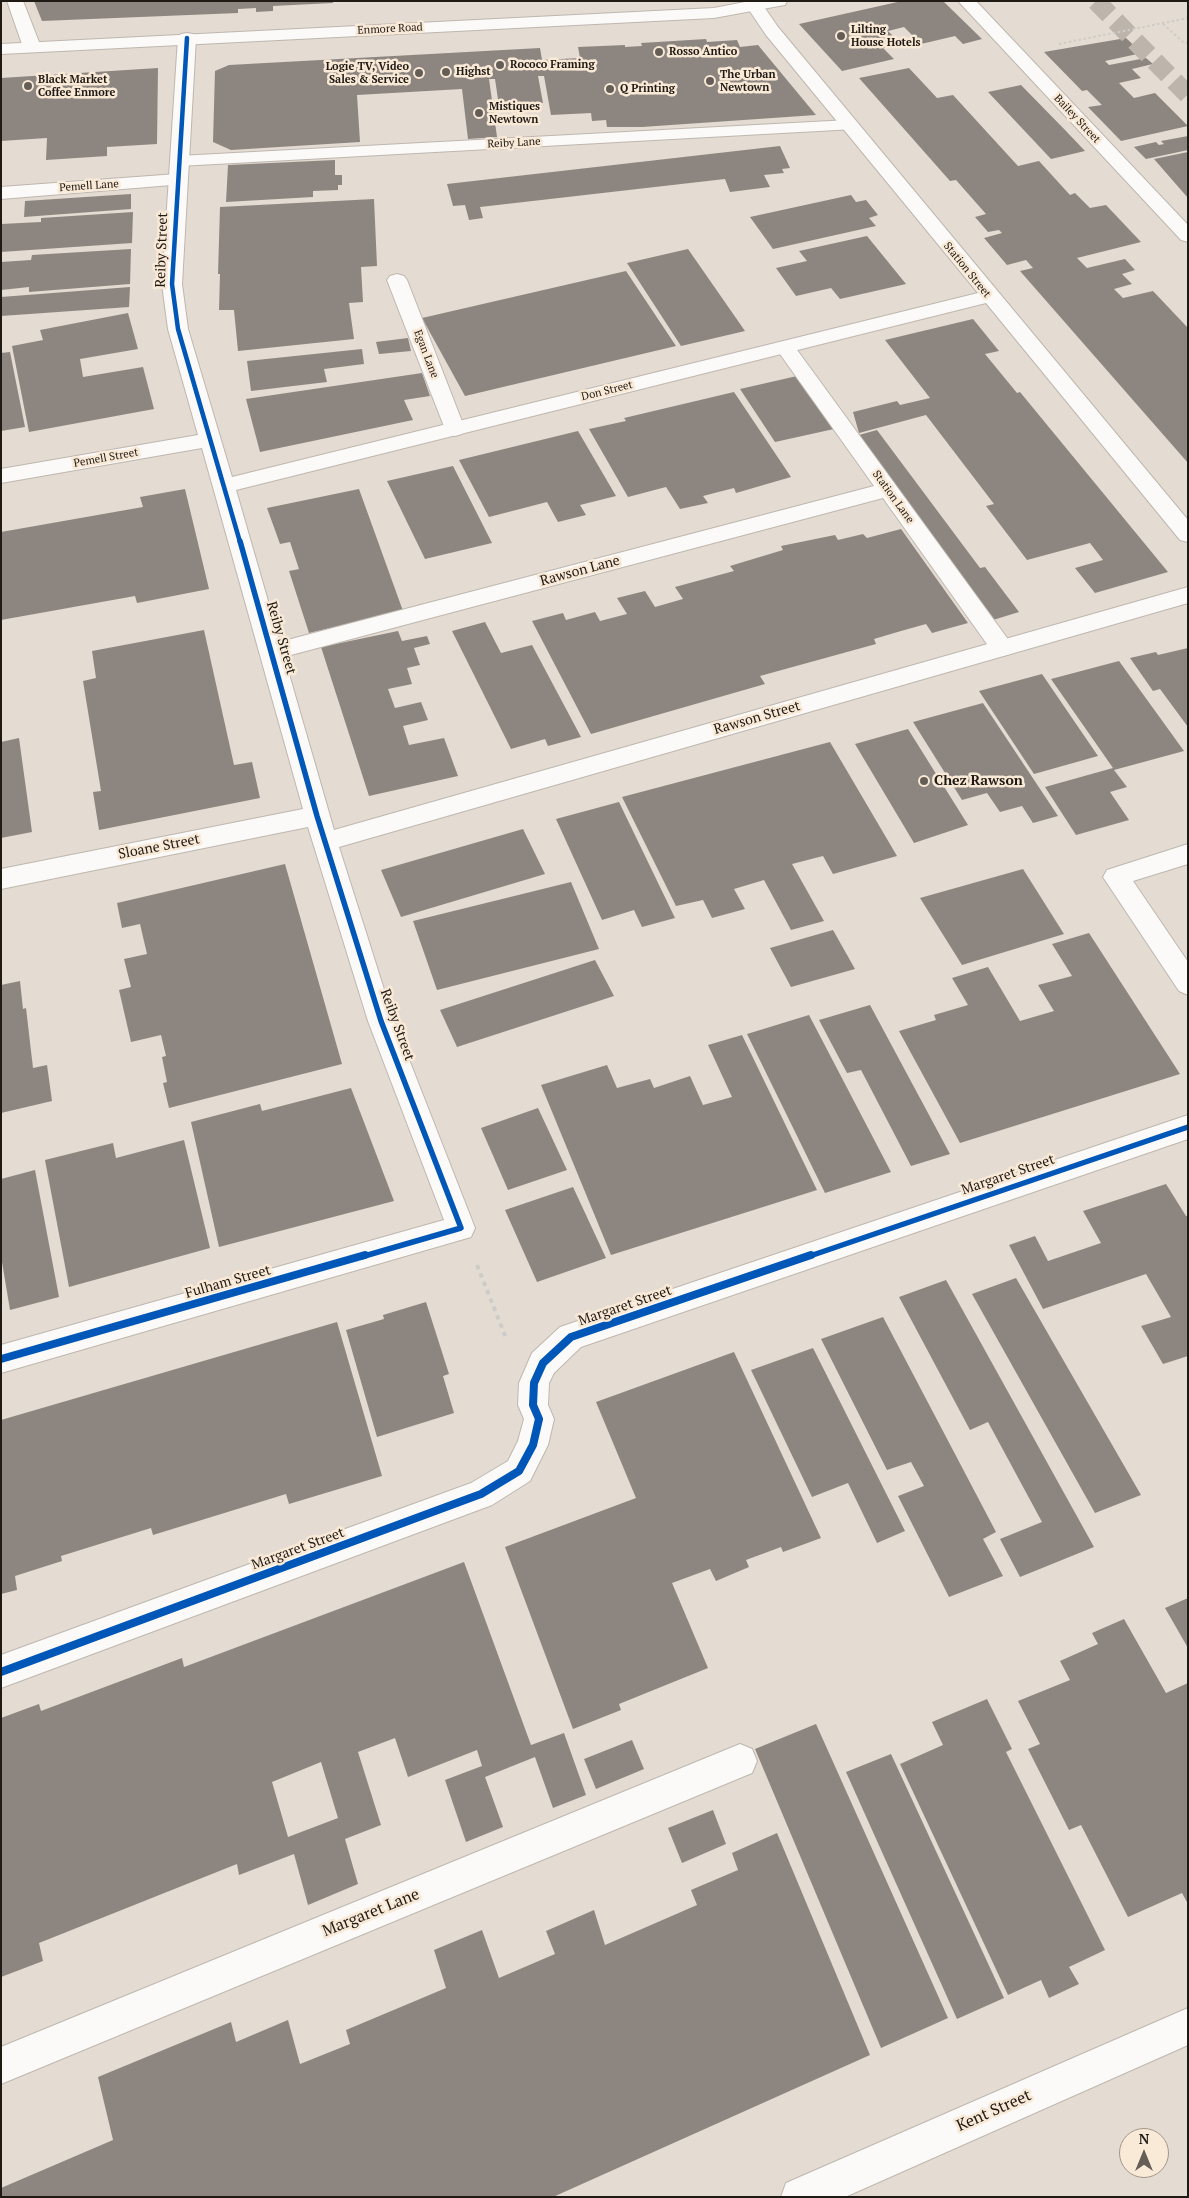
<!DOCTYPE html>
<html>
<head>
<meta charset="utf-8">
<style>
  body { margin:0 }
  #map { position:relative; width:1189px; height:2198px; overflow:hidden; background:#e4dbd2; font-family:"PT Serif",serif }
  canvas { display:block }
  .frame { position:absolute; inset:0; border:2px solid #201a14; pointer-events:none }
  .north { position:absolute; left:1119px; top:2128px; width:50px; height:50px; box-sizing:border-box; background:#f9e9d7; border:1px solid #a29689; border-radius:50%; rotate:0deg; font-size:14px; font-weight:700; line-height:20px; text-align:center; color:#201a14 }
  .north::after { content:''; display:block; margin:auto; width:18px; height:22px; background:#655e56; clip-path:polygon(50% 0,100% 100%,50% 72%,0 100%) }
</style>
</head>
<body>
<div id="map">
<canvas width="1189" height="2198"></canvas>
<div class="frame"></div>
<div class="north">N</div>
</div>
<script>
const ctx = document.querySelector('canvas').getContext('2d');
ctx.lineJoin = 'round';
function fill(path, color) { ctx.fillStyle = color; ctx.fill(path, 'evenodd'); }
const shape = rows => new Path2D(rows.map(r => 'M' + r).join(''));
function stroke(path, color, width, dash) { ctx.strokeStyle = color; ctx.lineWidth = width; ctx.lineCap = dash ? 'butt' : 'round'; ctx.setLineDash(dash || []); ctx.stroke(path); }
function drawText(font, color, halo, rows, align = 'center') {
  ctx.font = font + ' "PT Serif",serif'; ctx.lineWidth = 5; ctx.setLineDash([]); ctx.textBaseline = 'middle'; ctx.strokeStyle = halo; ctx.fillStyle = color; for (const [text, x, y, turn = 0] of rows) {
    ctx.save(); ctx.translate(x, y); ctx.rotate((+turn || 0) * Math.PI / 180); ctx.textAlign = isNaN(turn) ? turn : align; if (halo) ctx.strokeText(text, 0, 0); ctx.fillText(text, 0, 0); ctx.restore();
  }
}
fill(shape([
  [34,1,333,1,333,3,273,6,273,11,256,12,256,8,238,9,238,13,42,21],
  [902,1,943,1,982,39,963,44,955,36,921,44,904,27,888,31,901,44,883,48,894,59,842,71,799,24],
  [1126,38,1142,53,1105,61,1109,65,1146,58,1153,64,1132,69,1141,78,1119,83,1134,98,1155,93,1188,126,1121,141,1088,107,1102,105,1087,90,1082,91,1044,52],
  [706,39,707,42,737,40,740,47,758,45,816,115,642,127,607,127,606,120,592,121,591,113,551,115,544,76,538,76,543,103,499,106,495,79,489,79,497,137,468,139,462,89,357,95,360,142,231,150,213,142,215,71,229,65,540,48,542,60,580,58,578,47,625,45,625,47,642,46,641,43],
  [158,68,157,144,107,147,107,156,46,160,47,138,1,141,1,78],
  [909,68,937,98,953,95,1018,166,1039,161,1070,195,1075,193,1090,208,1106,205,1141,242,1077,258,1087,268,1125,259,1135,270,1122,274,1132,284,1114,289,1123,298,1153,291,1188,328,1188,463,1020,271,1033,268,1026,260,1007,265,984,238,1002,233,999,230,988,232,975,217,986,214,956,180,950,181,859,78],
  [1021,85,1066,131,1085,151,1051,159,988,92],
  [1188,136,1188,150,1146,159,1134,147,1156,142,1159,145,1164,144,1161,141],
  [780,146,790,168,782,169,784,173,764,175,770,187,730,192,725,179,480,207,483,218,469,220,465,205,453,206,447,184],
  [1188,152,1188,198,1154,159],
  [335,160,335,175,342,175,342,185,338,185,338,190,313,191,313,197,226,202,228,165],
  [131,194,131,209,24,217,25,201],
  [851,195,856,202,866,200,878,215,869,218,876,226,773,249,750,217],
  [374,199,377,266,361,267,363,302,349,303,354,339,238,351,234,310,219,310,220,274,218,274,220,207],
  [133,212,132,243,1,252,1,224,41,222,41,218],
  [867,236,906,284,840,299,831,288,796,296,776,268,807,261,799,251],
  [131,249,130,284,29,292,29,287,1,290,1,262,31,260,32,255],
  [688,249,745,331,681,346,627,263],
  [626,271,676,346,465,396,422,318],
  [130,287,129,307,1,316,1,297],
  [128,313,138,349,80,359,83,377,143,367,154,409,29,432,12,346,43,340,40,330],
  [973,319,999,351,985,354,1017,393,1020,392,1168,572,1095,593,1075,568,1103,560,1090,543,1027,560,986,506,994,504,926,415,859,433,853,412,897,401,900,405,930,398,885,340],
  [408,338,411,351,379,354,376,342],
  [362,349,364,364,324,369,327,382,251,391,247,361],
  [10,352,25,427,1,431,1,353],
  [422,373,430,396,404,400,413,420,260,452,246,399],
  [797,376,834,429,775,442,740,389],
  [734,392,791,477,736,493,734,488,703,496,708,503,680,509,666,487,628,497,589,429,626,421,624,418],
  [877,430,980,568,985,567,1019,612,993,620,859,435],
  [578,431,616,496,580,505,586,515,558,522,547,502,489,517,459,460],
  [453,466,492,543,425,559,387,481],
  [185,489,209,589,137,603,135,596,1,620,1,532,143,507,140,497],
  [359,489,403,611,309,633,289,571,299,569,290,542,280,544,267,508],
  [901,529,968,623,932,633,926,624,901,631,874,639,876,644,760,676,765,684,591,734,532,621,563,613,566,620,595,612,600,621,627,614,617,598,645,591,655,607,683,599,675,587,734,571,730,566,783,550,781,546,835,535,838,540,863,534,867,538],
  [485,622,501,653,532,645,581,737,548,746,545,739,511,749,452,631],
  [204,630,234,765,252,762,260,798,99,830,93,792,101,791,83,681,96,678,92,651],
  [398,631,402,641,427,636,430,644,414,648,420,665,407,668,412,684,388,689,395,708,421,702,428,720,403,726,409,745,444,738,458,776,369,796,321,647],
  [1188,648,1188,727,1160,689,1153,691,1130,658,1156,652,1158,655],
  [1119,661,1184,751,1114,770,1127,787,1110,792,1129,820,1076,835,1045,787,1113,768,1051,679],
  [1042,674,1098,756,1034,774,979,691],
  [983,703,1058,816,1033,823,1022,806,1000,812,987,793,962,800,913,722],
  [908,729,968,825,914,843,855,744],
  [19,738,32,832,1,838,1,742],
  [830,742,897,856,833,874,823,856,792,864,824,921,791,930,764,880,734,889,745,909,712,918,703,900,676,906,622,797],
  [619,802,675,918,642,927,634,910,602,920,556,819],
  [523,829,545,874,401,917,381,870],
  [285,864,342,1064,169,1108,163,1083,167,1082,162,1057,166,1056,161,1035,131,1042,119,990,131,987,124,959,147,954,140,924,122,928,117,903],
  [1023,869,1064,934,962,965,920,898],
  [571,882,599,949,437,990,413,921],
  [833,930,855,969,791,987,770,948],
  [1089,933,1180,1074,960,1143,899,1031,936,1020,934,1015,968,1005,952,978,988,967,1020,1021,1054,1011,1038,985,1072,976,1052,944],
  [595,960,614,996,457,1047,440,1010],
  [20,981,23,1009,26,1008,33,1068,47,1065,52,1101,1,1113,1,985],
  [870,1005,950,1154,911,1166,861,1070,847,1073,819,1020],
  [809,1015,891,1172,825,1193,747,1034],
  [742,1035,817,1190,611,1255,541,1085,607,1065,617,1088,650,1079,654,1088,690,1076,703,1105,732,1097,708,1045],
  [351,1088,394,1201,219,1247,191,1122,260,1104,262,1111],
  [538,1108,567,1170,508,1190,481,1128],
  [184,1140,210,1248,69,1287,45,1160,113,1143,116,1158],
  [35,1170,59,1297,10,1310,1,1256,1,1179],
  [1166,1184,1186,1216,1188,1216,1188,1356,1163,1364,1141,1326,1171,1317,1146,1274,1043,1309,1009,1245,1035,1236,1048,1261,1101,1243,1083,1211],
  [573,1187,606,1258,537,1282,505,1210],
  [1016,1278,1141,1495,1095,1513,972,1294],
  [946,1280,1094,1547,1020,1577,1000,1539,1042,1522,988,1422,970,1430,899,1297],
  [426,1302,449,1374,443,1376,454,1413,377,1437,346,1330,384,1319,383,1315],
  [883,1317,996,1532,983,1539,1003,1576,949,1597,898,1496,924,1486,911,1462,887,1470,821,1339],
  [337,1322,382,1476,289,1504,286,1494,153,1535,151,1528,61,1556,62,1561,15,1576,17,1590,1,1594,1,1420],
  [813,1348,905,1531,877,1543,848,1483,812,1497,751,1370],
  [734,1352,821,1538,783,1552,781,1547,746,1560,749,1567,716,1581,710,1569,672,1583,708,1668,619,1704,621,1710,573,1729,505,1547,636,1498,596,1402],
  [464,1562,531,1745,564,1733,586,1795,553,1808,535,1757,485,1777,503,1827,466,1842,445,1780,482,1766,477,1750,408,1777,395,1738,358,1752,381,1825,345,1839,358,1884,308,1905,294,1854,239,1875,237,1864,39,1943,43,1961,1,1977,1,1718,39,1704,41,1711,182,1658,184,1667],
  [321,1762,338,1818,288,1837,272,1782],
  [1188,1598,1188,1648,1165,1608],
  [1124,1619,1166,1693,1188,1683,1188,1904,1182,1893,1128,1917,1081,1825,1069,1830,1028,1749,1040,1744,1018,1701,1070,1680,1060,1661,1098,1644,1092,1633],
  [987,1699,1012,1749,1006,1752,1105,1950,1069,1967,1079,1984,1049,1998,1041,1980,1008,1995,900,1764,943,1745,932,1722],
  [816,1724,948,2018,881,2048,755,1749],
  [632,1740,644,1769,596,1789,584,1759],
  [891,1754,1004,1998,957,2019,846,1772],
  [713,1810,726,1844,682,1863,668,1828],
  [777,1833,870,2055,553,2197,1,2197,1,2188,113,2140,98,2077,231,2022,236,2042,288,2020,300,2064,350,2044,346,2030,446,1988,434,1950,482,1930,499,1978,555,1954,546,1931,594,1910,605,1945,697,1905,691,1890,738,1870,732,1853]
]), '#8d8680');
stroke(shape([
  [1096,1,1188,95]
]), '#bdb4ac', 19, [19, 9]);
const service = shape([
  [7,1,23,1,41,47,38,51,32,52,26,51,23,47,7,1],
  [849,120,855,121,858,125,855,129,179,166,173,165,170,161,173,157,179,156,849,120],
  [177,174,184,176,186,180,184,184,1,199,1,187,177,174],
  [397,274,404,276,407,280,465,429,462,434,455,436,448,434,445,429,387,280,390,276,397,274],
  [785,341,792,343,1010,642,1014,648,1010,654,1002,656,994,654,883,498,272,660,264,658,260,652,264,646,272,644,874,486,775,347,778,343,785,341],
  [740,1744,752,1749,757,1761,752,1773,1,2084,1,2047,740,1744]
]);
const minor = shape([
  [743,1,760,1,778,27,1188,520,1188,542,1180,540,986,303,236,490,334,830,1188,587,1188,603,339,847,394,1021,475,1228,471,1237,1,1373,1,1345,444,1220,368,1021,308,827,1,889,1,869,303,809,202,448,1,483,1,469,198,435,168,329,162,284,178,38,181,34,187,33,193,34,196,38,182,284,188,329,232,477,978,293,766,35,743,1],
  [958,1,976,1,1188,225,1188,242,1181,240,958,1],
  [1188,844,1188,864,1133,881,1188,962,1188,995,1179,991,1103,877,1107,870,1188,844],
  [1188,1115,1188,1139,581,1347,554,1373,549,1383,548,1405,554,1419,548,1445,530,1481,492,1505,1,1688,1,1655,471,1483,508,1461,518,1441,524,1419,518,1405,519,1383,532,1353,560,1327,1188,1115],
  [1188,2008,1188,2045,845,2197,781,2197,786,2183,1188,2008]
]);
const trunk = shape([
  [750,1,787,1,785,5,779,6,714,18,1,54,1,44,714,8,750,1]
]);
stroke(service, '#beb7af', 2);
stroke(minor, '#beb7af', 2);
stroke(trunk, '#beb7af', 2);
stroke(shape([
  [1163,24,1183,42,1188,43],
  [1059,44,1188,18]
]), '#ceccc9', 2, [2.5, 2.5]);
stroke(shape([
  [477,1265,506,1338]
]), '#ceccc9', 4, [4.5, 4.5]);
fill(service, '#fbfaf8');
fill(minor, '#fbfaf8');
fill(trunk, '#fbfaf8');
stroke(shape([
  [187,38,172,284,178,329,240,542]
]), '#0057b8', 4.5);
stroke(shape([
  [240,541,317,816,381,1021,461,1228,361,1257],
  [807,1257,1188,1127]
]), '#0057b8', 5.5);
stroke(shape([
  [1,1359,365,1255],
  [1,1672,481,1494,519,1471,533,1445,539,1419,533,1405,534,1383,543,1363,571,1337,811,1255]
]), '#0057b8', 8);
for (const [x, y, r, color] of [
  [841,36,5,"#655e56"],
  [659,52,5,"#655e56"],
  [500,65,5,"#655e56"],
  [446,72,5,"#655e56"],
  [419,73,5,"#655e56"],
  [710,81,5,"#655e56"],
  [28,86,5,"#655e56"],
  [610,89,5,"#655e56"],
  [479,113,5,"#655e56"],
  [924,781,5,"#655e56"]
]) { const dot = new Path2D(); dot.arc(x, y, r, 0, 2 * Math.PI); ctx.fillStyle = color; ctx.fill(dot); stroke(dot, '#f9e9d7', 2); }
drawText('11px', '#201a14', '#f9e9d7', [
  ["Enmore Road",390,29,-3],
  ["Bailey Street",1077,119,47],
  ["Reiby Lane",514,143,-3],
  ["Pemell Lane",89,186,-4],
  ["Station Street",967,270,51],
  ["Egan Lane",426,354,69],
  ["Don Street",607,391,-14],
  ["Pemell Street",106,458,-10],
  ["Station Lane",893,497,54]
]);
drawText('bold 11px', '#201a14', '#f9e9d7', [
  ["Lilting",851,30],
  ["House Hotels",851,43],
  ["Rosso Antico",669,52],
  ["Rococo Framing",510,65],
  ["Logie TV, Video",409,67,"right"],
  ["Sales & Service",409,80,"right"],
  ["Highst",456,72],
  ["The Urban",720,75],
  ["Newtown",720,88],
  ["Black Market",38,80],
  ["Coffee Enmore",38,93],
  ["Q Printing",620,89],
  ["Mistiques",489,107],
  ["Newtown",489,120]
], 'left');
drawText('14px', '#201a14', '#f9e9d7', [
  ["Reiby Street",162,250,-88],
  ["Rawson Lane",580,571,-15],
  ["Reiby Street",281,638,74],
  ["Rawson Street",757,718,-16],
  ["Sloane Street",159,847,-11],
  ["Reiby Street",397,1025,70],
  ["Margaret Street",1008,1175,-19],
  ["Fulham Street",228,1282,-16],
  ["Margaret Street",625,1306,-19],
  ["Margaret Street",298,1549,-20]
]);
drawText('bold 14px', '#201a14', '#f9e9d7', [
  ["Chez Rawson",934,781]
], 'left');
drawText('16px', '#201a14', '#f9e9d7', [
  ["Margaret Lane",371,1913,-22],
  ["Kent Street",994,2111,-24]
]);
</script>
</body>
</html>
